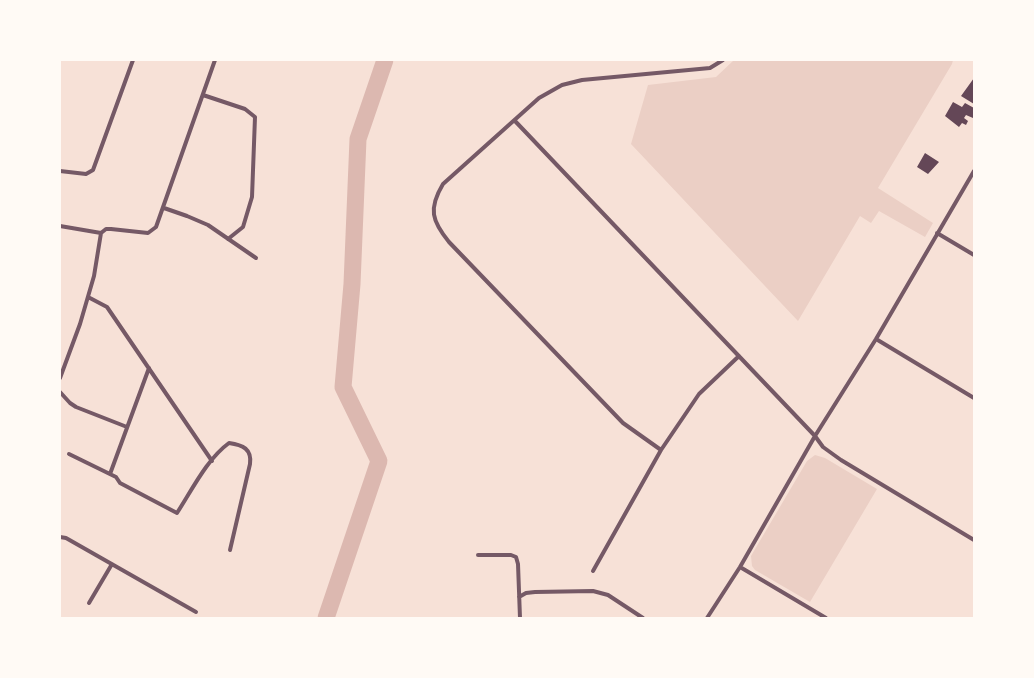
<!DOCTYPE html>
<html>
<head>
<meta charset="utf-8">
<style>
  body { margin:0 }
  #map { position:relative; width:1034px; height:678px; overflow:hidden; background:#f7e1d7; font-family:"Nunito Sans",sans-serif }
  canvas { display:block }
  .frame { position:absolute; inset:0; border:61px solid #fffaf5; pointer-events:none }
</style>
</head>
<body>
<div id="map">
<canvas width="1034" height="678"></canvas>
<div class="frame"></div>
</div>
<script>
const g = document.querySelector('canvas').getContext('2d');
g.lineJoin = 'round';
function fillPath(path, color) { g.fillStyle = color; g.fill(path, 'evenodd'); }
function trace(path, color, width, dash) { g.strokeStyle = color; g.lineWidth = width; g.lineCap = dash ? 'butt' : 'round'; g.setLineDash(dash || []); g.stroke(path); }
fillPath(new Path2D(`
  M734 60H953L952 64 878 188 933 223 925 237 879 211 871 223 860 216 798 321 631 144 648 85 716 77Z
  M815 455 825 458 877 489 810 602 755 570 752 566 751 556 807 461Z`), '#ebcfc5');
trace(new Path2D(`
  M326 618 379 461 343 387 352 284 358 139 385 60`), '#dcb8b0', 17);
fillPath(new Path2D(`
  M974 78V104L961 96Z
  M953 102 962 107 965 103 974 108 973 118 966 115 964 118 968 121 966 125 962 123 959 127 945 116Z
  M925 153 939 162 928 174 917 167Z`), '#644757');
trace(new Path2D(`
  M203 95 245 109 255 117 252 197 243 227 228 239
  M515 121 815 436 823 447 841 460 974 540
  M60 171 86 174 93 170 133 60
  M164 208 187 216 208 225 256 258
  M60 226 101 233
  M101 233 106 229H111L148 233 156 227 215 60
  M937 233 974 255
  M88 297 107 307 212 461
  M876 339 974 398
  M60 378 80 324 94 276 101 233
  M60 392 70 403 76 407 127 427
  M661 450 623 423 449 242C432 221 428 209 443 184L539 98 562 85 582 80 710 68 723 60
  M69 454 116 477 120 483 177 513C192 490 207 459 229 443 243 445 252 449 250 464L230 550
  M110 474 149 368
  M60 537 66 538 196 612
  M478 555H511L516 557 518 564 520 618
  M740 567 826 618
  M593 571 661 450 699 394 739 356
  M519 597 526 593 535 592 593 591 608 595 643 618
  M89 603 112 564
  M707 618 740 567 815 436 876 339 974 171`), '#755966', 4);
</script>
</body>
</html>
